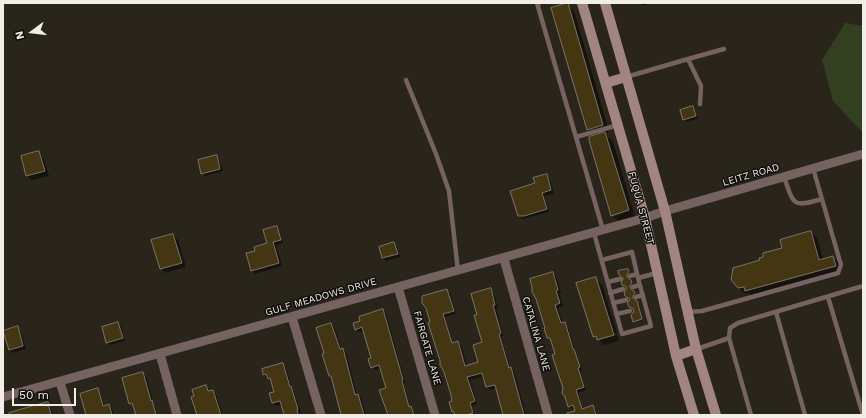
<!DOCTYPE html>
<html>
<head>
<meta charset="utf-8">
<style>
  body { margin:0 }
  #map { position:relative; width:866px; height:418px; overflow:hidden; background:#29251b; font-family:"Work Sans",sans-serif }
  canvas { display:block }
  .frame { position:absolute; inset:0; border:4px solid #f1eee7; pointer-events:none }
  .north { position:absolute; left:12px; top:12px; width:40px; height:40px; -webkit-text-stroke:3px #100e0a; paint-order:stroke; rotate:255deg; font-size:11px; font-weight:700; line-height:16px; text-align:center; color:#f1eee7 }
  .north::after { content:''; display:block; margin:auto; width:14px; height:18px; background:#f1eee7; clip-path:polygon(50% 0,100% 100%,50% 72%,0 100%) }
  .scale { position:absolute; left:12px; top:388px; width:64px; height:18px; box-sizing:border-box; border:2px solid #f1eee7; border-top:0; padding-left:5px; font-size:12px; line-height:14px; white-space:nowrap; color:#f1eee7; -webkit-text-stroke:3px #100e0a; paint-order:stroke }
</style>
</head>
<body>
<div id="map">
<canvas width="866" height="418"></canvas>
<div class="frame"></div>
<div class="north">N</div>
<div class="scale">50 m</div>
</div>
<script>
const g = document.querySelector('canvas').getContext('2d');
g.lineJoin = 'round';
function fillPath(path, color) { g.fillStyle = color; g.fill(path, 'evenodd'); }
function trace(path, color, width, dash) { g.strokeStyle = color; g.lineWidth = width; g.lineCap = dash ? 'butt' : 'round'; g.setLineDash(dash || []); g.stroke(path); }
function label(font, color, halo, rows, align = 'center') {
  g.font = font + ' "Work Sans",sans-serif'; g.lineWidth = 3; g.setLineDash([]); g.textBaseline = 'middle'; g.strokeStyle = halo; g.fillStyle = color; for (const [text, x, y, turn = 0] of rows) {
    g.save(); g.translate(x, y); g.rotate((+turn || 0) * Math.PI / 180); g.textAlign = isNaN(turn) ? turn : align; if (halo) g.strokeText(text, 0, 0); g.fillText(text, 0, 0); g.restore();
  }
}
fillPath(new Path2D(`
  M845 23 863 26V133L833 101 822 60Z`), '#324021');
fillPath(new Path2D(`
  M640 3H653L642 6Z
  M568 4 574 11 609 131 604 133 613 142 635 217 618 221 612 215 595 137 588 130Z
  M692 107 695 110 698 119 687 122 684 120Z
  M39 152 43 157 49 176 32 180 27 176Z
  M217 156 219 159 223 171 205 176 202 173Z
  M546 175 549 178 554 193 544 196 549 212 527 218 522 219 519 216 536 184Z
  M276 227 279 230 283 243 276 245 282 266 255 274 252 271 247 254 256 251 268 244Z
  M811 232 817 238 823 260 833 257 839 263 841 272 752 297 749 293 745 294 739 288 761 261Z
  M173 235 178 240 186 267 165 273 161 268Z
  M394 244 397 246 400 257 386 261 383 258 380 247Z
  M628 270 630 274 627 276V279L632 282 633 285 630 287V291L635 293 636 295 633 297V300L638 303 643 320 635 322 634 321 635 309 629 307 631 299 628 288 623 285Z
  M553 273 556 276 561 293H559L563 306 558 308 563 324 564 323 567 326 582 370 580 371 586 390 578 393 583 409 593 407 596 409 597 415H577L575 408 572 409 569 406 552 340 548 337Z
  M596 279 602 285 617 333 598 339 599 340 617 335 619 341 604 345 594 336Z
  M491 289 493 292 498 307 496 308 503 336 501 337 510 367 514 371 526 415H504L497 388 490 390 487 387 484 376 470 380 477 404 472 406 475 415H454L451 403 453 402 431 323 447 290 450 293 456 314 445 317 453 344 458 342 461 345 467 366 479 363 483 343 478 315Z
  M383 311 386 313 405 383 404 384 410 407 413 410 415 415H389L387 389 381 368 374 370 371 367 372 359 364 330 359 332 356 329 361 321Z
  M118 323 121 326 125 341 110 345 107 342Z
  M331 324 334 327 342 350 346 352 357 396 361 398 366 415H342L332 378 330 376 325 354Z
  M17 328 20 330 26 349 12 353 10 350Z
  M283 364 286 368 292 388 294 391 301 412 299 413 300 415H285L282 405 276 406 273 403 270 394 275 392 272 382 264 375 263 370Z
  M143 374 146 376 157 415H137L134 406H133L130 403Z
  M206 386 210 392 213 391 216 394 223 415H198Z
  M97 389 100 392 105 407 109 406 112 408 114 415H87Z
  M47 403 50 406 53 415H5Z`), '#0007');
const building = new Path2D(`
  M568 3 603 125 587 130 551 8Z
  M693 106 696 116 683 120 680 110Z
  M605 132 629 210 611 216 589 140V137Z
  M39 151 45 171 26 176 21 156Z
  M217 155 220 169 201 174 198 160Z
  M547 174 551 190 542 193 547 209 524 216H518L510 191 535 183 533 178Z
  M277 226 281 240 273 242 279 263 251 271 246 253 255 251 254 247 267 243 263 230Z
  M811 231 819 260 833 256 836 266 745 291 744 287 738 288 731 280 733 268 760 260 759 258 763 257V253L782 248 780 240Z
  M173 234 182 263 160 269 151 240Z
  M394 242 398 254 382 258 379 247Z
  M628 269 629 272 627 275V277L631 280 632 283 630 286V288L632 290 634 291 635 293 633 296V298L637 301 642 319 633 322 631 315 633 313 634 310 632 308 629 307 627 303 629 301 630 299 625 296 624 292 627 288 625 286 622 285 621 282 623 280V278L619 275 618 271Z
  M553 272 558 290 556 291 560 303 555 305 561 323 565 322 573 349H574L580 367 578 368 584 387 576 390 582 409 593 405 596 415H567V413L575 411 573 405 568 407 565 397 562 393 563 388 552 355 555 354 550 338H547L544 328H545L536 299 532 292V287L530 279Z
  M596 277 614 335 597 340 596 336 593 337 576 283Z
  M491 288 495 305H493L501 333 499 334 509 368 511 367 524 415H503L495 385 486 387 482 373 467 377 475 401 470 403 473 413 466 415H455L454 412H452L449 402 452 401 451 395 444 372 440 365V360L428 323 430 322 426 308 422 303V296L447 289 454 311 443 314 452 343 458 341 465 366 478 362 473 345 482 342 474 315H477L471 294Z
  M383 309 403 380 402 381 409 407 411 406 414 415H388L379 390 386 388 379 365 371 368 368 359 371 358 362 327 355 330 353 323 360 321 359 317Z
  M118 322 123 338 106 343 102 327Z
  M331 323 340 349 343 348 355 395 358 394 364 415H341L331 376H329L322 354 324 353 316 328Z
  M18 326 23 346 9 350 3 331Z
  M283 363 290 387 291 386 298 409H297L298 415H284L280 401 272 403 269 393 274 392 270 378 268 379 266 374 263 375 262 369Z
  M143 372 151 401 152 400 156 415H136L132 403 129 404 122 378Z
  M206 385 208 391 213 390 221 415H197L191 397 194 396 192 390Z
  M98 388 103 406 109 404 112 415H86L80 394Z
  M48 402 51 415H10L9 413Z`);
fillPath(building, '#453613');
trace(building, '#797469', 1);
trace(new Path2D(`
  M539 3H537L603 230
  M688 59 724 49
  M626 77 688 59 701 86 700 104
  M406 80 436 154 449 191 458 271
  M576 137 618 125
  M784 177C794 205 792 208 822 199
  M594 233 622 334 651 326 638 278 657 273
  M602 260 632 252 638 278
  M630 276 637 274
  M608 282 620 279
  M633 287 640 285
  M610 293 623 289
  M636 297 643 295
  M828 297 863 415
  M613 303 626 300
  M688 312 702 311 838 273 841 265 813 168
  M776 312 805 415
  M616 314 630 311
  M697 349 729 338
  M751 415 729 338 730 328 738 323 863 286`), '#756261', 4.5);
trace(new Path2D(`
  M504 259 548 415
  M398 287 435 415
  M292 317 321 415
  M160 354 177 415
  M60 382 70 415
  M3 397 645 218 665 211 863 154`), '#756261', 9);
trace(new Path2D(`
  M582 3 645 218 668 320 676 356 694 415
  M605 3 665 211 696 349 716 415
  M606 83 626 77
  M676 356 696 349`), '#a28483', 10);
label('10px', '#f1eee7', '#100e0a', [
  ["LEITZ ROAD",751,175,-16],
  ["FUQUA STREET",641,208,75],
  ["GULF MEADOWS DRIVE",321,297,-16],
  ["CATALINA LANE",536,334,74],
  ["FAIRGATE LANE",427,348,74]
]);
</script>
</body>
</html>
